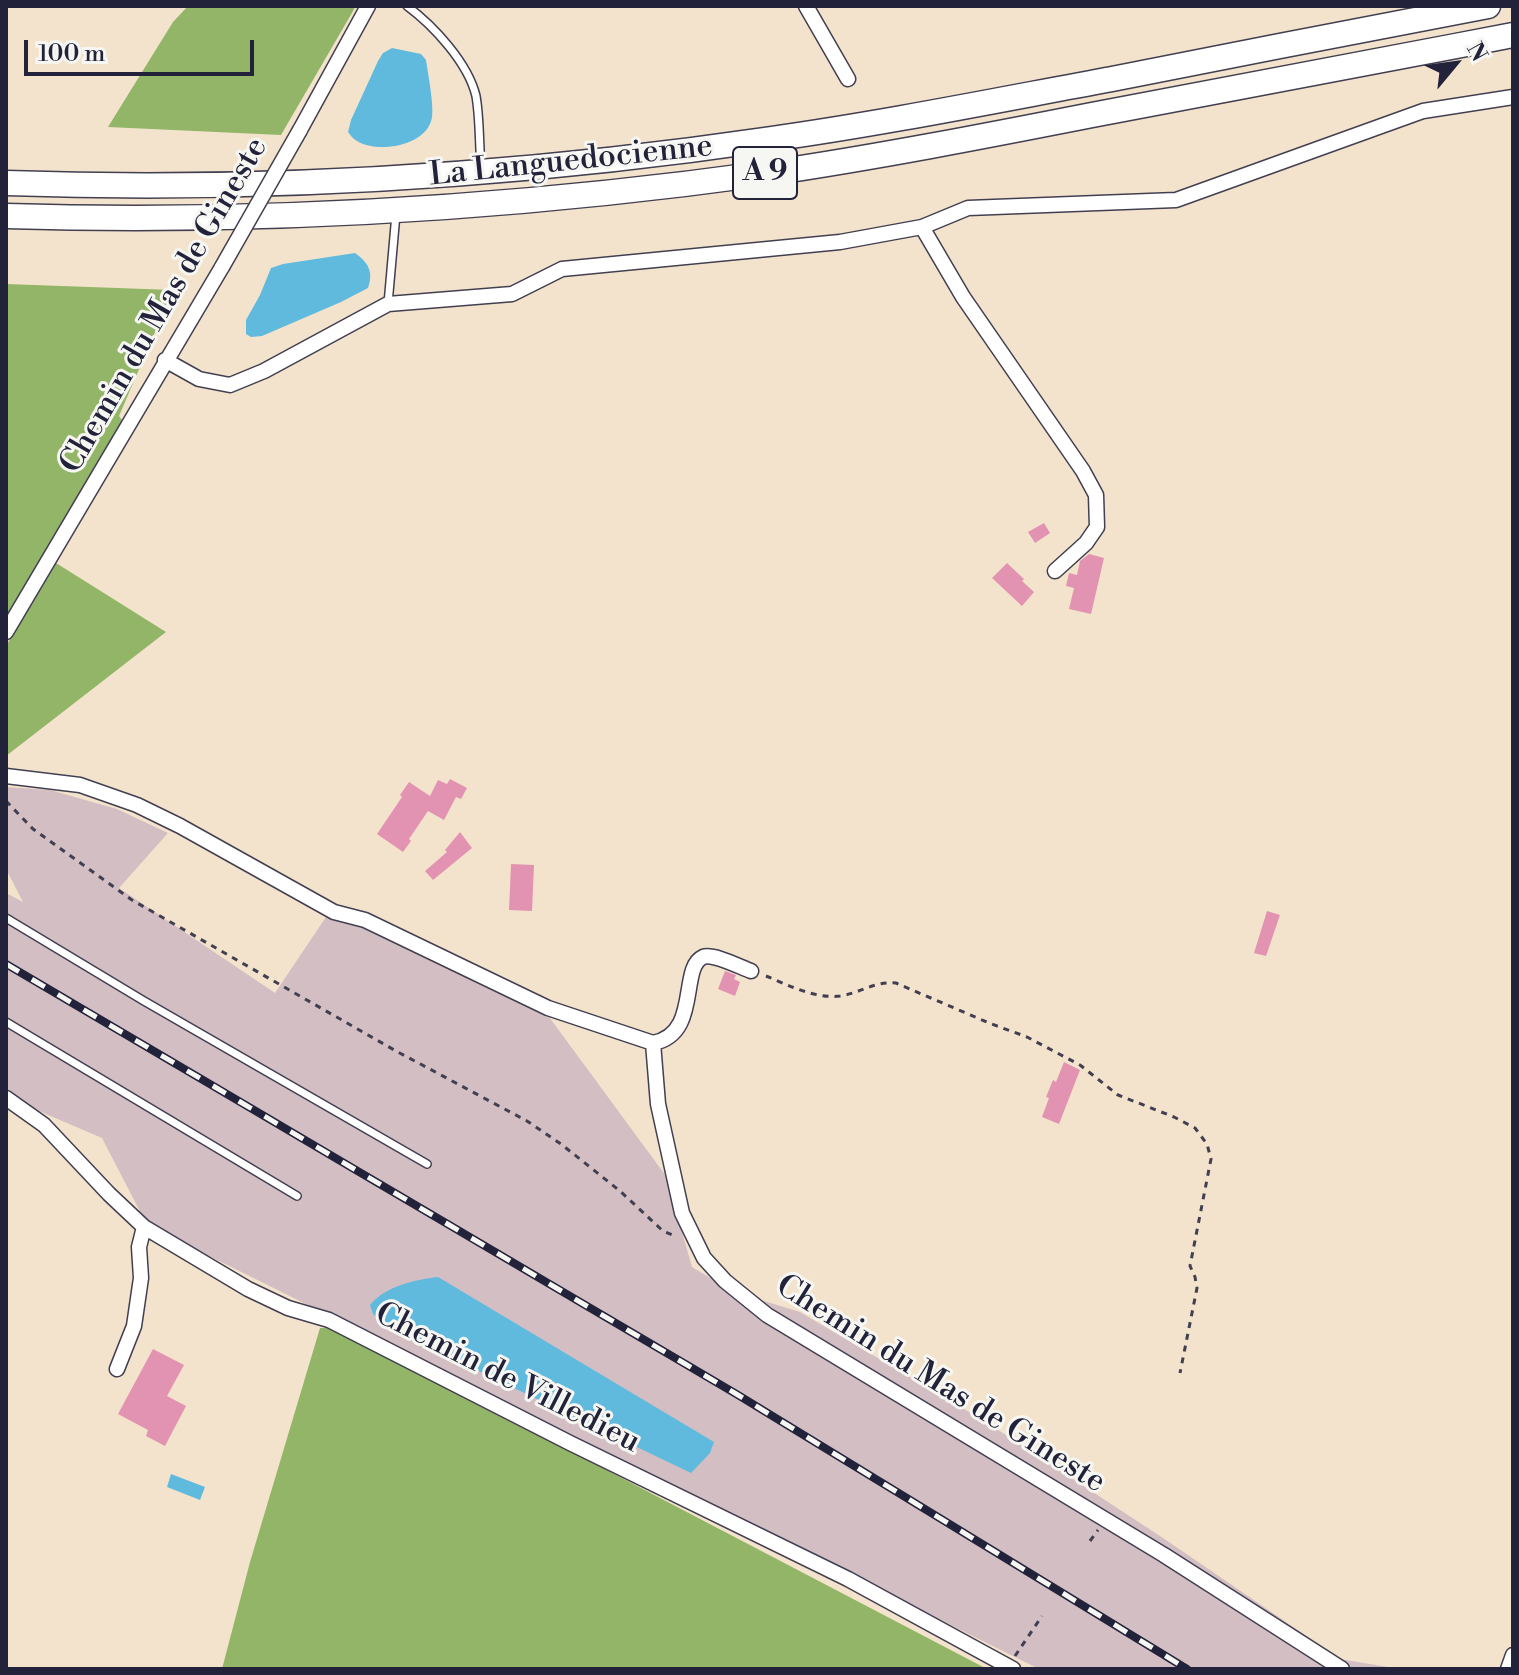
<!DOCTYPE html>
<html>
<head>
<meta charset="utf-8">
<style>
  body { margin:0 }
  #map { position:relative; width:1519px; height:1675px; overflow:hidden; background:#f4e3cc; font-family:"Libre Bodoni",serif }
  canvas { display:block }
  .frame { position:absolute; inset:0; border:8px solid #22223b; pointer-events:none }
  .north { position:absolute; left:1415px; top:24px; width:80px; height:80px; -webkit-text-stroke:6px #f6f6f2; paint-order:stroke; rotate:61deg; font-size:22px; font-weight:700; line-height:32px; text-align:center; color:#22223b }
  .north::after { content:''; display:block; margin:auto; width:28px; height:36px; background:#22223b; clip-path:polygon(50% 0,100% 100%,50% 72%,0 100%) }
  .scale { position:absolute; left:24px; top:40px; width:230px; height:36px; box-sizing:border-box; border:4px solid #22223b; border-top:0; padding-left:10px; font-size:24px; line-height:28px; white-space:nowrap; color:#22223b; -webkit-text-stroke:6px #f6f6f2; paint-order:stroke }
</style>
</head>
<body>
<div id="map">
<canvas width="1519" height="1675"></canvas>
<div class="frame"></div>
<div class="north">N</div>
<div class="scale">100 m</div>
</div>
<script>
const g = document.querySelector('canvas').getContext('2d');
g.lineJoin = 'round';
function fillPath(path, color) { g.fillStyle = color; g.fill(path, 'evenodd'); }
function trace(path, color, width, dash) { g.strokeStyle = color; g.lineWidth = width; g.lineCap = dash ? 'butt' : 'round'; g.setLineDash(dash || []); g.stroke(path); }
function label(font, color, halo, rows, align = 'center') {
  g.font = font + ' "Libre Bodoni",serif'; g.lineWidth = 6; g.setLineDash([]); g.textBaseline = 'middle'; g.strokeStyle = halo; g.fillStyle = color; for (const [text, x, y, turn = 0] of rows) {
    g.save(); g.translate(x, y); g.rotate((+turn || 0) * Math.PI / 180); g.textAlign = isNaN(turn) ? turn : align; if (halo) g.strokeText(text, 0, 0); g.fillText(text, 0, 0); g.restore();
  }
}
fillPath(new Path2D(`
  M6 787 50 790 117 809 168 833 119 888 275 993 330 911 541 1006 666 1176 692 1267 732 1291 800 1312 986 1422 1166 1540 1340 1659 1400 1669H1039L147 1225 102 1138 6 1097V893L23 902 6 869Z`), '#d2bec3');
fillPath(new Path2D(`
  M188 6H356L281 135 108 127 173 22Z
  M6 284 173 290 119 416 125 424 6 629Z
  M56 563 166 632 6 756V646Z
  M320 1328H335L987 1669H222L250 1562Z`), '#93b568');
fillPath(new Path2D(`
  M392 48 421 54 426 60C428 73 434 105 432 117 428 146 378 154 357 141 353 139 351 136 348 132L351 120 378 61 383 53Z
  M355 253C368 262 374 272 368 288L341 302 262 336 251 337 246 334V320L260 295 271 268 283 264Z
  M438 1277 714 1442 710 1453 691 1473 389 1328 373 1314 370 1305C386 1286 414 1280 438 1277Z
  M171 1474 205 1487 200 1500 167 1487Z`), '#60bade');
fillPath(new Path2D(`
  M1044 523 1050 533 1035 543 1028 532Z
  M1089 554 1104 558 1091 614 1069 609 1074 588 1066 586 1069 573 1077 575 1080 561Z
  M1007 563 1024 579 1022 581 1034 592 1022 606 992 578Z
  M450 779 467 788 461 799 456 797 444 820 428 811 409 839 411 841 403 852 377 834 402 797 400 795 409 782 430 796 438 780 447 784Z
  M460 832 472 848 433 880 425 871 447 852 445 850Z
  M511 864 534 865 532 911 509 910Z
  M1267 911 1280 915 1266 956 1254 953Z
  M725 971 736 975 734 979 740 982 735 996 718 989Z
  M1064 1062 1080 1070 1059 1124 1042 1117 1049 1098 1046 1097 1053 1080 1056 1082Z
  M153 1349 184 1365 167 1396 186 1406 165 1446 146 1436 148 1430 118 1414Z`), '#e293b2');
const service = new Path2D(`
  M407 6C434 26 468 63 476 96 480 119 479 143 481 166
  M388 304 396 214
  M6 918 144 1001 427 1164
  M6 1022 297 1196`);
const minor = new Path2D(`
  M806 6 848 79
  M300 130 368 6
  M922 227 963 297 1083 471 1096 495 1097 527 1086 543 1055 571
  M165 360 199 379 230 385 264 371 388 304 512 294 562 269 840 242 922 227 968 208 1176 200 1423 111 1513 97
  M6 632 222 267
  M6 776 80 785 137 805 180 826 334 912 365 920 548 1008 653 1043C701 1034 679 968 703 957 713 953 740 967 751 971
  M653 1043 658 1104 682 1213 704 1258 725 1281 767 1315 1164 1555 1342 1669
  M6 1098 44 1125 109 1194 144 1227 248 1289 288 1308 329 1320 570 1443 848 1579 1013 1669
  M117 1369 134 1326 141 1278 139 1247 144 1227
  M1508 1669 1513 1655`);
const motorway = new Path2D(`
  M6 183C261 192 518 176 771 139 885 123 998 100 1112 79 1237 54 1363 30 1488 6
  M6 216C261 224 516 208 769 173 877 157 985 136 1092 115 1233 88 1373 62 1513 35`);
trace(service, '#423f51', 10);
trace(minor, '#423f51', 17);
trace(motorway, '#423f51', 27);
trace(new Path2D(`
  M6 801 33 829 132 900 396 1051 527 1121 561 1144 620 1191 663 1231 677 1237
  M766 976C788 985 815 999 840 996 861 993 874 981 896 983L989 1023 1027 1037 1080 1065 1118 1095 1174 1117 1195 1128 1207 1144 1211 1159 1190 1266 1195 1277 1197 1288 1180 1373
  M1090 1541 1098 1530
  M1015 1656 1042 1616`), '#423f51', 3, [6, 6]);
trace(service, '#fff', 7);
trace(minor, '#fff', 14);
trace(motorway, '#fff', 24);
const rail = new Path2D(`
  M6 964 738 1395 1187 1669`);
trace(rail, '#22223b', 8);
trace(rail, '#f6f6f2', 5, [15]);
const minorBridge = new Path2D(`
  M222 267 300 130`);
trace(minorBridge, '#423f51', 17, []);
trace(minorBridge, '#fff', 14);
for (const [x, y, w] of [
  [765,173,64]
]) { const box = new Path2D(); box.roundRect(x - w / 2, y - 26, w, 52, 6); g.fillStyle = '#f6f6f2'; g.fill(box); trace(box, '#22223b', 2); }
label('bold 30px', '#22223b', null, [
  ["A 9",765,173]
]);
label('32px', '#22223b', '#f6f6f2', [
  ["La Languedocienne",571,162,-6],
  ["Chemin du Mas de Gineste",165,306,-60],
  ["Chemin de Villedieu",507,1379,27],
  ["Chemin du Mas de Gineste",940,1385,32]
]);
</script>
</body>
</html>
